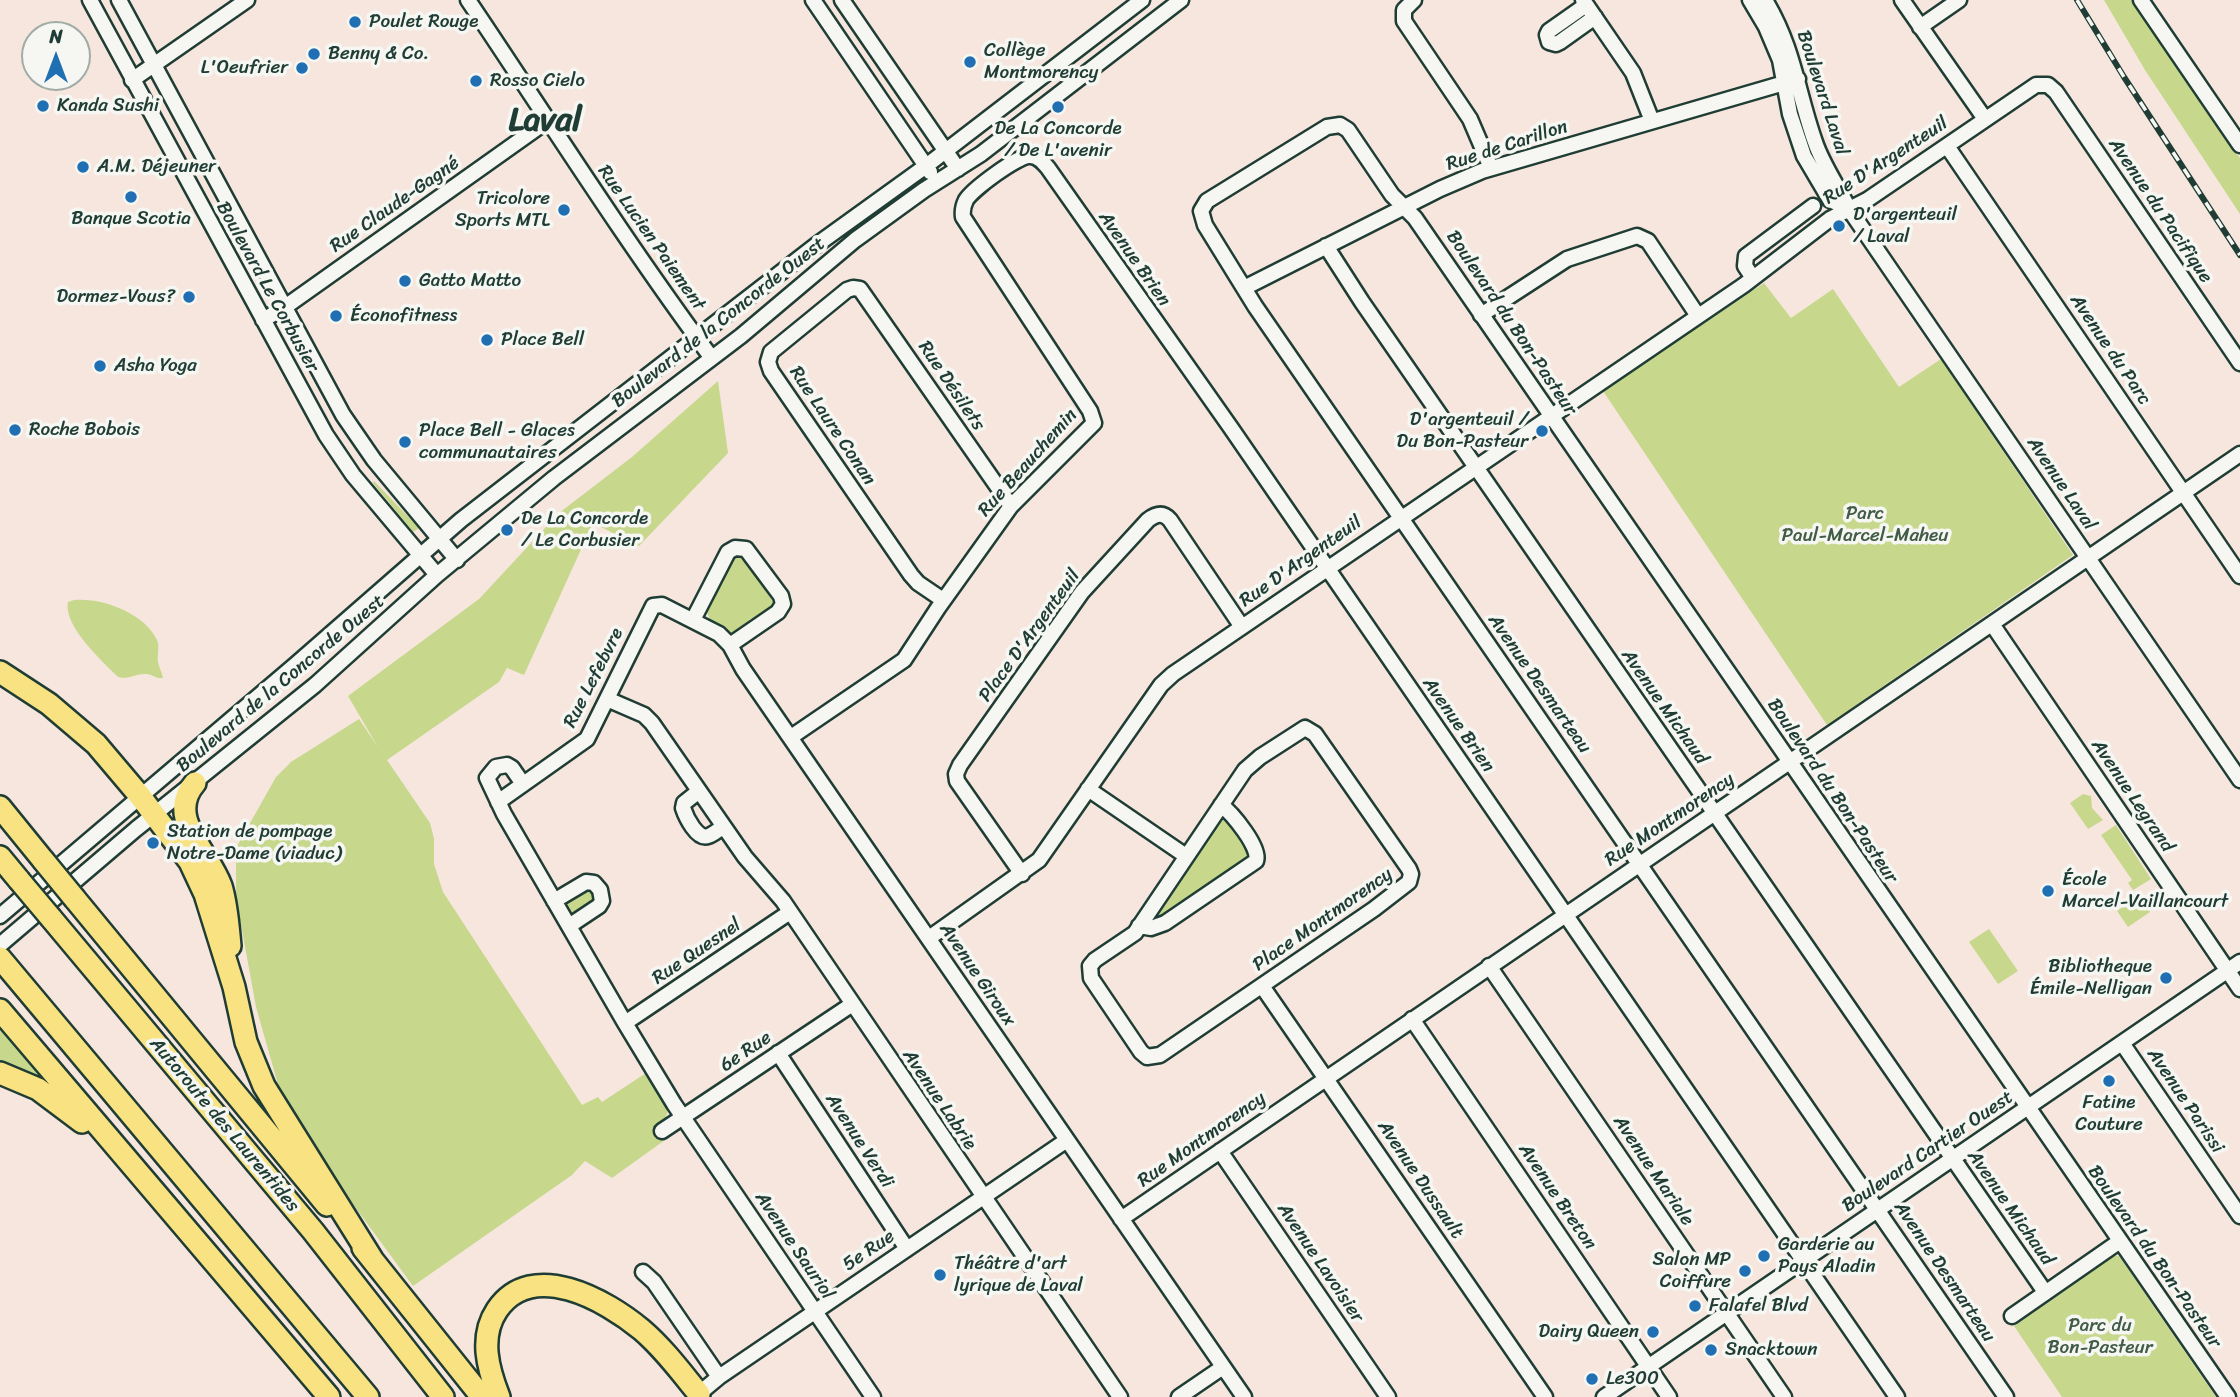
<!DOCTYPE html>
<html>
<head>
<meta charset="utf-8">
<style>
  body { margin:0 }
  #map { position:relative; width:2240px; height:1397px; overflow:hidden; background:#f6e6dd; font-family:Sriracha,sans-serif }
  canvas { display:block }
  .north { position:absolute; left:21px; top:21px; width:70px; height:70px; box-sizing:border-box; background:#f6f6f2; border:2px solid #a0aca6; border-radius:50%; rotate:0deg; font-size:19px; font-weight:700; line-height:28px; text-align:center; color:#1f3d34 }
  .north::after { content:''; display:block; margin:auto; width:24px; height:32px; background:#1f6fb2; clip-path:polygon(50% 0,100% 100%,50% 72%,0 100%) }
</style>
</head>
<body>
<div id="map">
<canvas width="2240" height="1397"></canvas>
<div class="north">N</div>
</div>
<script>
const g = document.querySelector('canvas').getContext('2d');
g.lineJoin = 'round';
function fillPath(path, color) { g.fillStyle = color; g.fill(path, 'evenodd'); }
function trace(path, color, width, dash) { g.strokeStyle = color; g.lineWidth = width; g.lineCap = dash ? 'butt' : 'round'; g.setLineDash(dash || []); g.stroke(path); }
function label(font, color, halo, rows, align = 'center') {
  g.font = font + ' Sriracha,sans-serif'; g.lineWidth = 7; g.setLineDash([]); g.textBaseline = 'middle'; g.strokeStyle = halo; g.fillStyle = color; for (const [text, x, y, turn = 0] of rows) {
    g.save(); g.translate(x, y); g.rotate((+turn || 0) * Math.PI / 180); g.textAlign = isNaN(turn) ? turn : align; if (halo) g.strokeText(text, 0, 0); g.fillText(text, 0, 0); g.restore();
  }
}
fillPath(new Path2D(`
  M2104 0H2132L2240 158V214L2145 70Z
  M1764 283 1791 318 1833 289 1899 387 1941 359 2073 555 1827 725 1603 391Z
  M718 381 728 453 639 546 593 523 524 675 507 668 499 682 387 760 430 823 434 839V864L443 892 582 1105 598 1097 602 1102 646 1073 669 1108 665 1119 656 1125 665 1140 612 1178 585 1161 572 1175 413 1286 336 1181 279 1088 256 1007 236 897V848L276 777 291 762 359 719 378 747 348 696 479 599 559 513 632 457Z
  M374 481 419 528 413 532 373 483Z
  M737 557 746 559 774 604 771 609 754 621 752 618 749 620 751 623 731 633 710 621 707 612 731 561Z
  M74 600C101 597 145 613 157 640 160 647 157 654 158 662 159 668 162 672 163 678 156 679 154 675 147 674 136 673 128 680 118 677 102 661 63 626 68 602Z
  M2083 794 2091 796 2092 808 2103 820 2088 829 2070 803Z
  M1222 818H1228L1252 852V857L1164 919H1158L1156 913Z
  M2116 825 2151 879 2133 890 2128 883 2132 880 2101 835Z
  M586 889 590 890 594 900 584 908 581 906 582 909 575 914 570 913 566 907 567 902Z
  M2139 896 2150 912 2128 927 2117 911Z
  M1989 929 2018 971 1998 984 1969 942Z
  M0 1027 56 1088 0 1068Z
  M2114 1256H2119L2216 1397H2062L2014 1326Z`), '#c7d88d');
const minor = new Path2D(`
  M90 0 326 435 353 475 437 575
  M119 0 343 415 374 460 457 560
  M468 0C548 119 625 241 711 357
  M813 0 930 172
  M842 0 958 169
  M1414 0 1404 10V21L1470 119 1491 168
  M1583 0 1633 73 1652 121
  M1750 0 1766 27 1780 60 1790 114 1804 156 1830 200 1849 209
  M1765 0C1794 48 1797 91 1815 142 1823 166 1838 186 1849 209L2240 780
  M1902 0 1985 119
  M2141 0 2240 145
  M1586 5 1549 31 1547 35 1549 42 1556 44 1560 42 1595 17
  M1920 27 1959 0
  M132 80 247 0
  M1947 146 2240 576
  M1326 246 1362 302 2045 1292
  M1753 278 1745 266 1746 256 1813 206
  M1244 288 1440 189 1482 171 1798 79
  M1481 315 1567 259 1637 236 1648 241 1698 316
  M263 320 285 307 547 121
  M943 600 918 583 911 575 771 371 768 362 771 352 847 290 853 288 860 289 1011 506
  M693 620 728 552 735 548 746 549 781 596 783 604 778 612 730 645
  M1992 624 2240 989
  M607 699 644 715 652 723 745 857 783 901 1120 1397
  M1305 728 1315 734 1409 869 1411 874 1409 882 1374 909 1160 1055 1147 1057 1141 1052 1091 978 1090 966 1095 960 1135 933 1245 770 1260 757Z
  M791 737 904 660 938 608 1011 506 1094 423 1090 411 963 217C962 210 963 206 966 200 972 190 1018 155 1030 156 1038 156 1043 162 1048 168L1231 428 1897 1397
  M523 784 512 768 507 765 496 767 487 778 504 814 625 1023 674 1104 873 1397
  M1088 789 1186 856
  M699 791 684 803 683 808C686 817 697 840 708 836 713 835 719 829 723 827
  M498 802 587 739 653 606 662 605 719 634 730 645 743 669 1244 1397
  M1022 874 957 781 956 774 960 765 1082 592 1148 520C1156 514 1163 512 1170 520L1242 627
  M554 901 586 882 594 883 600 890 602 901 599 906 569 926
  M0 916 295 665 461 520 815 246 926 166 1142 0
  M1139 926 1151 928 1165 923 1256 861C1261 848 1232 813 1221 805
  M929 938 1039 860 1161 685 1173 674 1744 285 1830 219 1867 200 2036 85H2048L2056 92 2240 363
  M0 945 136 829 315 685 437 575 554 478 741 336 855 240 924 190 981 154 1181 0
  M1489 966 1784 1397
  M1262 986 1545 1397
  M1412 1019 1669 1397
  M625 1023 790 912
  M2122 1043 2240 1216
  M778 1053 907 1249
  M662 1131 851 1005
  M1220 1151 1388 1397
  M1121 1219 2240 454
  M643 1272 654 1282 719 1377
  M2012 1316 2120 1241
  M695 1397 719 1377 1067 1140
  M1179 1397 1223 1367
  M1604 1397 2240 962
  M2006 1397 1255 306 1205 225 1201 211 1207 201 1327 127 1340 125 1348 130 1392 195 1415 218 2228 1397`);
const highway = new Path2D(`
  M0 672 49 704 96 744 140 796 190 862 205 894 234 987 246 1042 264 1086 372 1259
  M195 783C165 817 209 852 221 886 227 906 228 926 230 946
  M0 807 43 860
  M0 857 19 880
  M75 899 327 1205
  M51 918 313 1231 443 1397
  M0 958 368 1397
  M0 1010 329 1397
  M0 1073 38 1089 82 1122
  M363 1248 482 1397
  M499 1397C488 1369 479 1337 497 1310 532 1258 606 1300 642 1330 664 1349 681 1372 699 1394`);
trace(minor, '#1f3d34', 19);
trace(highway, '#1f3d34', 26);
trace(minor, '#f6f6f2', 14);
trace(highway, '#f8e281', 21);
const rail = new Path2D(`
  M2077 0 2124 77 2240 255`);
trace(rail, '#1f3d34', 6);
trace(rail, '#f6f6f2', 3.5, [10]);
const highwayBridge = new Path2D(`
  M43 860 75 899
  M19 880 51 918`);
trace(highwayBridge, '#1f3d34', 26, []);
trace(highwayBridge, '#f8e281', 21);
for (const [x, y, r, color] of [
  [355,22,7,"#1f6fb2"],
  [314,54,7,"#1f6fb2"],
  [970,62,7,"#1f6fb2"],
  [302,68,7,"#1f6fb2"],
  [476,81,7,"#1f6fb2"],
  [43,106,7,"#1f6fb2"],
  [1058,107,7,"#1f6fb2"],
  [83,167,7,"#1f6fb2"],
  [131,197,7,"#1f6fb2"],
  [564,210,7,"#1f6fb2"],
  [1839,226,7,"#1f6fb2"],
  [405,281,7,"#1f6fb2"],
  [189,297,7,"#1f6fb2"],
  [336,316,7,"#1f6fb2"],
  [487,340,7,"#1f6fb2"],
  [100,366,7,"#1f6fb2"],
  [15,430,7,"#1f6fb2"],
  [1542,431,7,"#1f6fb2"],
  [405,442,7,"#1f6fb2"],
  [507,530,7,"#1f6fb2"],
  [153,843,7,"#1f6fb2"],
  [2048,891,7,"#1f6fb2"],
  [2166,978,7,"#1f6fb2"],
  [2109,1081,7,"#1f6fb2"],
  [1764,1256,7,"#1f6fb2"],
  [1745,1271,7,"#1f6fb2"],
  [940,1275,7,"#1f6fb2"],
  [1695,1306,7,"#1f6fb2"],
  [1653,1332,7,"#1f6fb2"],
  [1711,1350,7,"#1f6fb2"],
  [1592,1379,7,"#1f6fb2"]
]) { const dot = new Path2D(); dot.arc(x, y, r, 0, 2 * Math.PI); g.fillStyle = color; g.fill(dot); trace(dot, '#f6f6f2', 2.5); }
label('19px', '#1f3d34', '#f6f6f2', [
  ["Poulet Rouge",369,22],
  ["Collège",984,51],
  ["Montmorency",984,73],
  ["Benny & Co.",328,54],
  ["L'Oeufrier",288,68,"right"],
  ["Rosso Cielo",490,81],
  ["Kanda Sushi",57,106],
  ["De La Concorde",1058,129,"center"],
  ["/ De L'avenir",1058,151,"center"],
  ["A.M. Déjeuner",97,167],
  ["Tricolore",550,199,"right"],
  ["Sports MTL",550,221,"right"],
  ["D'argenteuil",1853,215],
  ["/ Laval",1853,237],
  ["Banque Scotia",131,219,"center"],
  ["Gatto Matto",419,281],
  ["Dormez-Vous?",175,297,"right"],
  ["Éconofitness",350,316],
  ["Place Bell",501,340],
  ["Asha Yoga",114,366],
  ["D'argenteuil /",1528,420,"right"],
  ["Du Bon-Pasteur",1528,442,"right"],
  ["Roche Bobois",29,430],
  ["Place Bell - Glaces",419,431],
  ["communautaires",419,453],
  ["De La Concorde",521,519],
  ["/ Le Corbusier",521,541],
  ["Station de pompage",167,832],
  ["Notre-Dame (viaduc)",167,854],
  ["École",2062,880],
  ["Marcel-Vaillancourt",2062,902],
  ["Bibliotheque",2152,967,"right"],
  ["Émile-Nelligan",2152,989,"right"],
  ["Fatine",2109,1103,"center"],
  ["Couture",2109,1125,"center"],
  ["Garderie au",1778,1245],
  ["Pays Aladin",1778,1267],
  ["Salon MP",1731,1260,"right"],
  ["Coiffure",1731,1282,"right"],
  ["Théâtre d'art",954,1264],
  ["lyrique de Laval",954,1286],
  ["Falafel Blvd",1709,1306],
  ["Dairy Queen",1639,1332,"right"],
  ["Snacktown",1725,1350],
  ["Le300",1606,1379]
], 'left');
label('19px', '#1f3d34', '#f6f6f2', [
  ["Boulevard Laval",1822,93,72],
  ["Rue de Carillon",1507,146,-18],
  ["Rue D'Argenteuil",1886,161,-33],
  ["Rue Claude-Gagné",395,205,-35],
  ["Avenue du Pacifique",2160,211,56],
  ["Rue Lucien Paiement",651,238,55],
  ["Avenue Brien",1134,259,55],
  ["Boulevard Le Corbusier",267,287,61],
  ["Boulevard de la Concorde Ouest",719,323,-38],
  ["Boulevard du Bon-Pasteur",1511,323,56],
  ["Avenue du Parc",2110,350,56],
  ["Rue Désilets",951,386,56],
  ["Rue Laure Conan",832,426,56],
  ["Rue Beauchemin",1028,463,-48],
  ["Avenue Laval",2061,484,56],
  ["Rue D'Argenteuil",1301,562,-35],
  ["Place D'Argenteuil",1030,636,-54],
  ["Rue Lefebvre",594,678,-63],
  ["Boulevard de la Concorde Ouest",281,684,-40],
  ["Avenue Desmarteau",1539,684,55],
  ["Avenue Michaud",1664,707,55],
  ["Avenue Brien",1458,725,55],
  ["Boulevard du Bon-Pasteur",1832,791,56],
  ["Avenue Legrand",2132,796,56],
  ["Rue Montmorency",1670,820,-34],
  ["Place Montmorency",1323,920,-35],
  ["Rue Quesnel",697,952,-34],
  ["Avenue Giroux",977,975,56],
  ["6e Rue",746,1052,-34],
  ["Avenue Labrie",939,1100,56],
  ["Avenue Parissi",2185,1101,56],
  ["Autoroute des Laurentides",224,1125,50],
  ["Rue Montmorency",1202,1140,-35],
  ["Avenue Verdi",859,1141,57],
  ["Boulevard Cartier Ouest",1928,1152,-34],
  ["Avenue Mariale",1653,1171,56],
  ["Avenue Dussault",1420,1180,56],
  ["Avenue Breton",1557,1197,56],
  ["Avenue Michaud",2010,1208,55],
  ["Avenue Sauriol",794,1246,56],
  ["5e Rue",869,1251,-34],
  ["Boulevard du Bon-Pasteur",2154,1257,55],
  ["Avenue Lavoisier",1320,1263,56],
  ["Avenue Desmarteau",1944,1272,56]
]);
label('19px', '#415c46', '#f6f6f2', [
  ["Parc",1865,514],
  ["Paul-Marcel-Maheu",1865,536],
  ["Parc du",2100,1326],
  ["Bon-Pasteur",2100,1348]
]);
label('bold 33px', '#1f3d34', '#f6f6f2', [
  ["Laval",545,122]
]);
</script>
</body>
</html>
